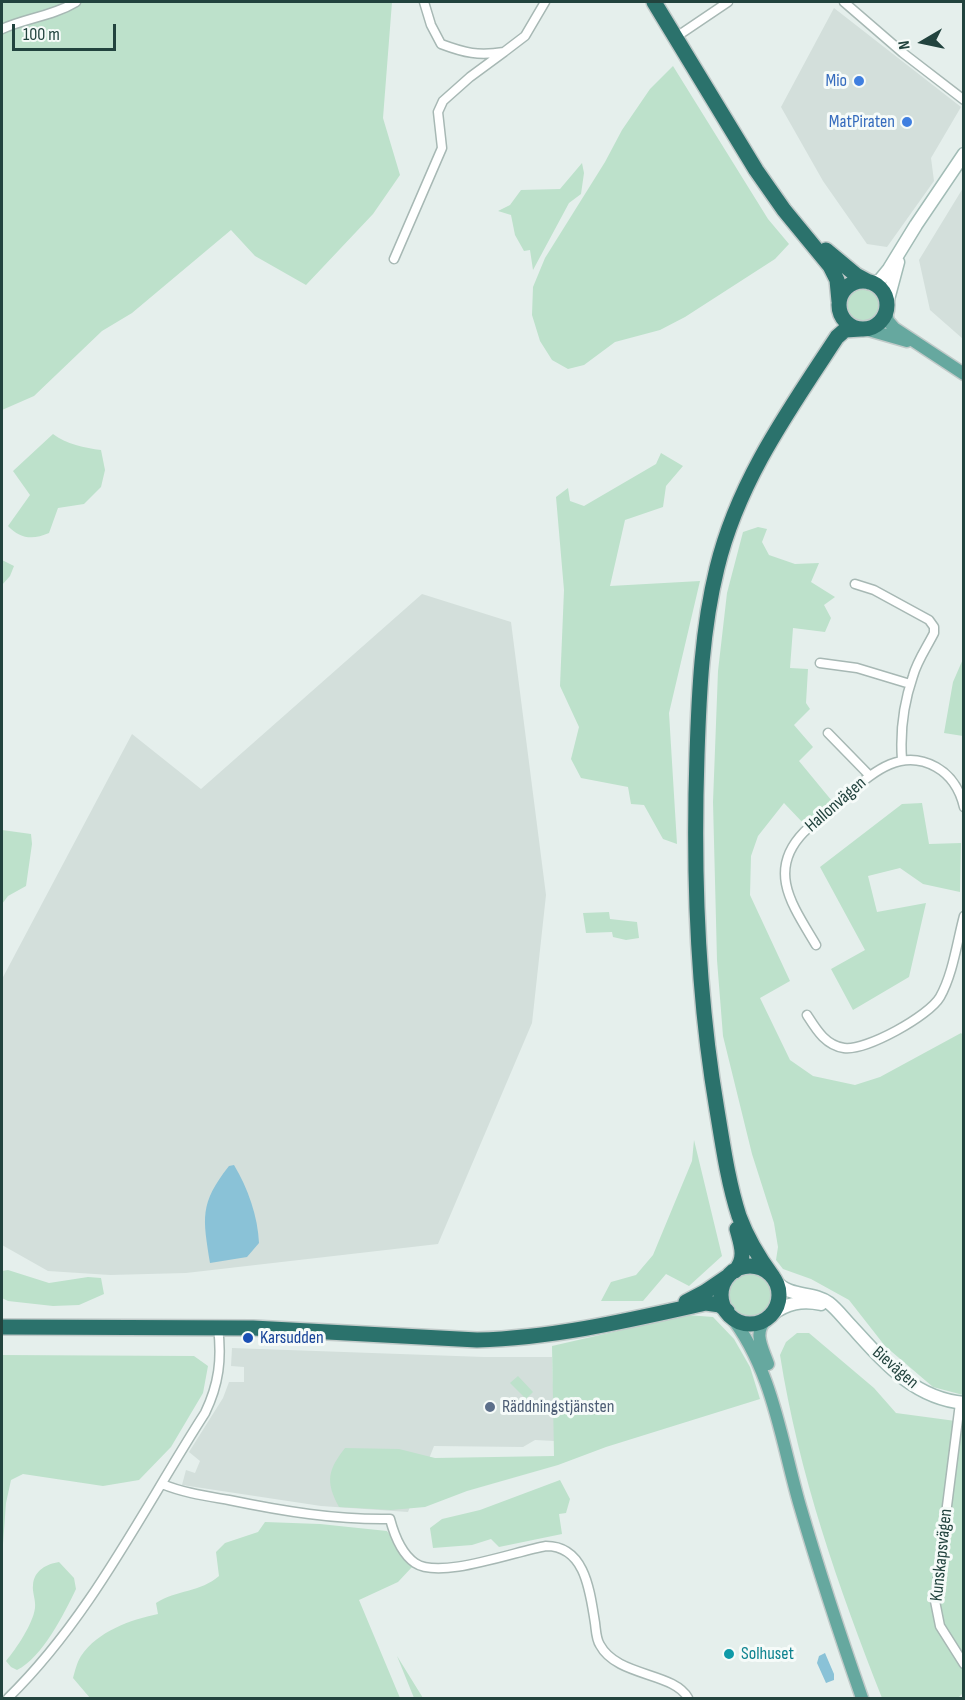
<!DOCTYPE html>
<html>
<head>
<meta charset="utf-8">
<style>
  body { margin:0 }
  #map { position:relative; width:965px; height:1700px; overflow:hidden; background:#e5efec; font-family:"Sofia Sans Condensed",sans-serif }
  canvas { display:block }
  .frame { position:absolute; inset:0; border:3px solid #22433e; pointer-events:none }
  .north { position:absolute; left:893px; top:12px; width:60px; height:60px; -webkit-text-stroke:4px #f6fbf9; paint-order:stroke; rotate:261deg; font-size:16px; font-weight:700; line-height:24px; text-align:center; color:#22433e }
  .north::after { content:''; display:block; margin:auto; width:21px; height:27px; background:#22433e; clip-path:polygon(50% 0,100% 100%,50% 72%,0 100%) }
  .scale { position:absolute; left:12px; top:24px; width:104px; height:27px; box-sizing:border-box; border:3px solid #22433e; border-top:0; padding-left:8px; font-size:18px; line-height:21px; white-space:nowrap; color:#22433e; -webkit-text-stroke:4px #f6fbf9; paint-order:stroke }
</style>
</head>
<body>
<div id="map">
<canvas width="965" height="1700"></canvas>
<div class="frame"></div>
<div class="north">N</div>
<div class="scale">100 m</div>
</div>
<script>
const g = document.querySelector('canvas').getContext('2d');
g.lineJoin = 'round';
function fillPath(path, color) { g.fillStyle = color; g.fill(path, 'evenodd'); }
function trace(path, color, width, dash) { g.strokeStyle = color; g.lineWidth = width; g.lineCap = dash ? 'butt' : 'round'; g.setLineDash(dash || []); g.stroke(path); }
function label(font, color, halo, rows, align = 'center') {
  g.font = font + ' "Sofia Sans Condensed",sans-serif'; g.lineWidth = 6; g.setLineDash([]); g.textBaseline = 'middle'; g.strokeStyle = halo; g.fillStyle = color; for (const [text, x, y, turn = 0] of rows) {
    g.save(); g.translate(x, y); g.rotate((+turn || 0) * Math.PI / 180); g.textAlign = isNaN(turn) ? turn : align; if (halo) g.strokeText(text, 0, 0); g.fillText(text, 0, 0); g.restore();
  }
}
fillPath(new Path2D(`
  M834 8 961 107 931 158 934 181 887 247 867 244 823 181 781 107Z
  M963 188V339L930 310 919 260Z
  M422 594 511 622 546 895 532 1023 438 1244 186 1273 110 1275 48 1271 2 1245V979L132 734 201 789Z
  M232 1348 484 1357H552L555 1441 535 1440 523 1447 434 1446 408 1512 321 1506 182 1485 186 1470 195 1473 200 1461 189 1452 223 1398 229 1382H244V1367L231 1366Z`), '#d3dfdb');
fillPath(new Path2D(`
  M2 2H392L383 118 400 175 373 214 306 285 255 256 231 230 132 313 102 331 34 396 2 410Z
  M673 66 768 219 789 244 775 259 685 317 660 330 615 342 584 365 568 369 552 360 540 341 532 315 533 287 545 258 605 162 622 130 650 89Z
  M582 163 584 173 581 194 569 203 533 270 530 250 524 251 515 235 511 215 498 211 510 205 521 190 560 189Z
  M845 306a17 17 0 1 1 34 0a17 17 0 1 1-34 0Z
  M53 434C66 444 85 448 101 450L105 470 101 487 84 504 58 508 49 533C33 540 20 539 8 526L30 495 13 471Z
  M661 453 683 466 666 486 663 507 625 520 610 586 700 581 669 713 677 844 663 839 644 805 631 804 628 787 581 778 571 759 579 727 560 686 564 590 556 497 568 488 570 501 584 506 656 464Z
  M758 527 767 529 762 542 769 555 795 564 819 563 811 582 835 597 824 605 831 618 825 632 793 628 790 668 808 669 806 703 810 709 794 725 813 747 799 761 832 801 804 824 784 803 758 836 751 856 750 895 790 981 760 998 790 1060 813 1076 855 1085 880 1077 961 1033 963 1035V1395L933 1387 885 1346 849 1300 811 1279 783 1269 776 1260 778 1247 774 1223 752 1154 723 1036 717 960 713 802 718 671 727 593 743 532Z
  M2 560 14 566 10 576 2 585Z
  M963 659V736L944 733 953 682Z
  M922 803 929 844 961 843 960 892 923 884 900 868 868 876 877 912 926 903 909 977 853 1010 831 969 865 950 820 867 902 804Z
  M2 830 31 834 32 844 26 886 8 896 2 904Z
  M609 912 610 919 637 922 639 938 626 940 613 937 612 932 586 933 583 913Z
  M694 1140 722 1256 689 1286 666 1274 643 1301H601L611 1282 636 1275 653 1255 692 1161Z
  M8 1270 49 1283 88 1277 101 1278 104 1294 79 1305 53 1306 8 1301 2 1298V1271Z
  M727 1295a23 23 0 1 1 46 0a23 23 0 1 1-46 0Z
  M687 1315 713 1317 734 1339 750 1367 760 1399 606 1447 558 1465 467 1491 425 1507 391 1510 339 1507C325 1481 328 1470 345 1448L399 1449 435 1458 554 1456 552 1346Z
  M797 1333H809L874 1388 896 1413 963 1422 964 1692 958 1698H882C838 1586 799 1475 780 1355L786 1342Z
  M2 1355 194 1356 208 1366 203 1393 171 1447 139 1480 103 1486 23 1474 11 1480 6 1503 2 1558Z
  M518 1376 533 1392 526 1399 510 1383Z
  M560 1480 570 1499 566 1513 559 1514 562 1534 499 1547 491 1539 472 1545 433 1548 430 1528 442 1519 480 1510Z
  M265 1522 320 1524 387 1531 413 1566 398 1582 359 1600 400 1698H90L73 1678C75 1671 77 1662 81 1656 98 1631 130 1620 158 1614L156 1603C176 1590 201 1592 219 1576L216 1552 225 1543 258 1532Z
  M59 1562 74 1578 76 1589C64 1614 42 1658 17 1670L11 1667 6 1661C16 1649 33 1624 35 1608 36 1600 32 1592 33 1585 34 1570 47 1564 59 1562Z
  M397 1656 423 1698H414Z`), '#bde1cb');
fillPath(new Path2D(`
  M234 1165C248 1188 258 1217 259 1243L247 1257 210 1263C203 1218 199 1204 229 1166Z
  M825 1653 834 1674V1680L826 1683 817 1663 819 1656Z`), '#8ac2d7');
const street = new Path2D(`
  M844 2 903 53 964 100
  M2 29C26 18 53 16 76 2
  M682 33 728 2
  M504 52 525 36 545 2
  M394 259 442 148 438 112 443 101 470 77 504 52C478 56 465 53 441 44L431 25 424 2
  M855 584 874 590 929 620 934 627V633C927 647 917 661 913 676 904 702 900 732 902 760
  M820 663 857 668 910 684
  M828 733 869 775
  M816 945C793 906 766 871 804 832 819 818 835 805 850 792 875 771 902 748 936 767 952 776 960 790 964 807
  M807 1015C816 1029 825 1045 844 1048 866 1051 929 1016 940 997 953 974 957 942 964 916
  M960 1403 935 1601 940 1626 964 1664
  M162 1484C184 1493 206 1496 229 1500 282 1511 336 1520 390 1519 394 1534 402 1554 415 1563 440 1580 516 1551 546 1546 586 1546 590 1593 595 1623 596 1630 596 1639 600 1645 617 1677 674 1672 688 1698
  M8 1698C91 1617 143 1509 205 1413 219 1384 222 1359 218 1327`);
const secondary = new Path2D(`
  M871 283 880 280 889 269 916 225 964 154
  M886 307 898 262
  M776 1281C789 1298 813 1291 829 1303 838 1310 844 1319 852 1327 884 1362 913 1398 964 1403
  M771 1315C787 1303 802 1300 821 1304`);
const primary = new Path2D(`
  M886 312 888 321 894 328 964 374
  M865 329 907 341
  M729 1314C773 1369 781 1441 800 1506 819 1571 840 1635 862 1698
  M767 1319C752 1332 763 1349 768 1364`);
const highway = new Path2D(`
  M654 2 756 170 784 210 830 266 837 280 839 301
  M826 250 856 275 869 282
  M839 305a24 24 0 1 1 48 0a24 24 0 1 1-48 0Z
  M721 1295a29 29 0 1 1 58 0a29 29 0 1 1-58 0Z
  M735 1271C747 1258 741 1244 737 1229
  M773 1277C759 1258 747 1238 739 1216 728 1182 723 1146 717 1110 697 993 693 873 697 755 699 692 702 629 717 568 738 481 789 410 837 337L845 330 861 329
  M686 1302 705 1292 727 1277
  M2 1327 253 1328 477 1340C554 1338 630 1320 706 1303L720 1305 727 1311`);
trace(street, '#a7b8b4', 11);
trace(secondary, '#a2bcb6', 15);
trace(primary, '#c1cac9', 15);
trace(highway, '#c1cac9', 18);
trace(street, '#fff', 8);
trace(secondary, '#fff', 12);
trace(primary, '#66a89f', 12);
trace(highway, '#2b726c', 15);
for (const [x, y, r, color] of [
  [859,81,6,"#3f7fe0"],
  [907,122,6,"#3f7fe0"],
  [248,1338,6,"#1a4fb4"],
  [490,1407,6,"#5c6f8a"],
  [729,1654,6,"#0f9aa8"]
]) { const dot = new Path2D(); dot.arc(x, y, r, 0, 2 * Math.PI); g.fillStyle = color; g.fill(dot); trace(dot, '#f6fbf9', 2); }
label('18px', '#366cbe', '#f6fbf9', [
  ["Mio",847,81],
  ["MatPiraten",895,122]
], 'right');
label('18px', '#22433e', '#f6fbf9', [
  ["Hallonvägen",836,805,-41],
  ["Bievägen",895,1368,41],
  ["Kunskapsvägen",942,1555,-84]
]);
label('18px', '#164399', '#f6fbf9', [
  ["Karsudden",260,1338]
], 'left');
label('18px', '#4e5e75', '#f6fbf9', [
  ["Räddningstjänsten",502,1407]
], 'left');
label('18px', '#0d838f', '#f6fbf9', [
  ["Solhuset",741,1654]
], 'left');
</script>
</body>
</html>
